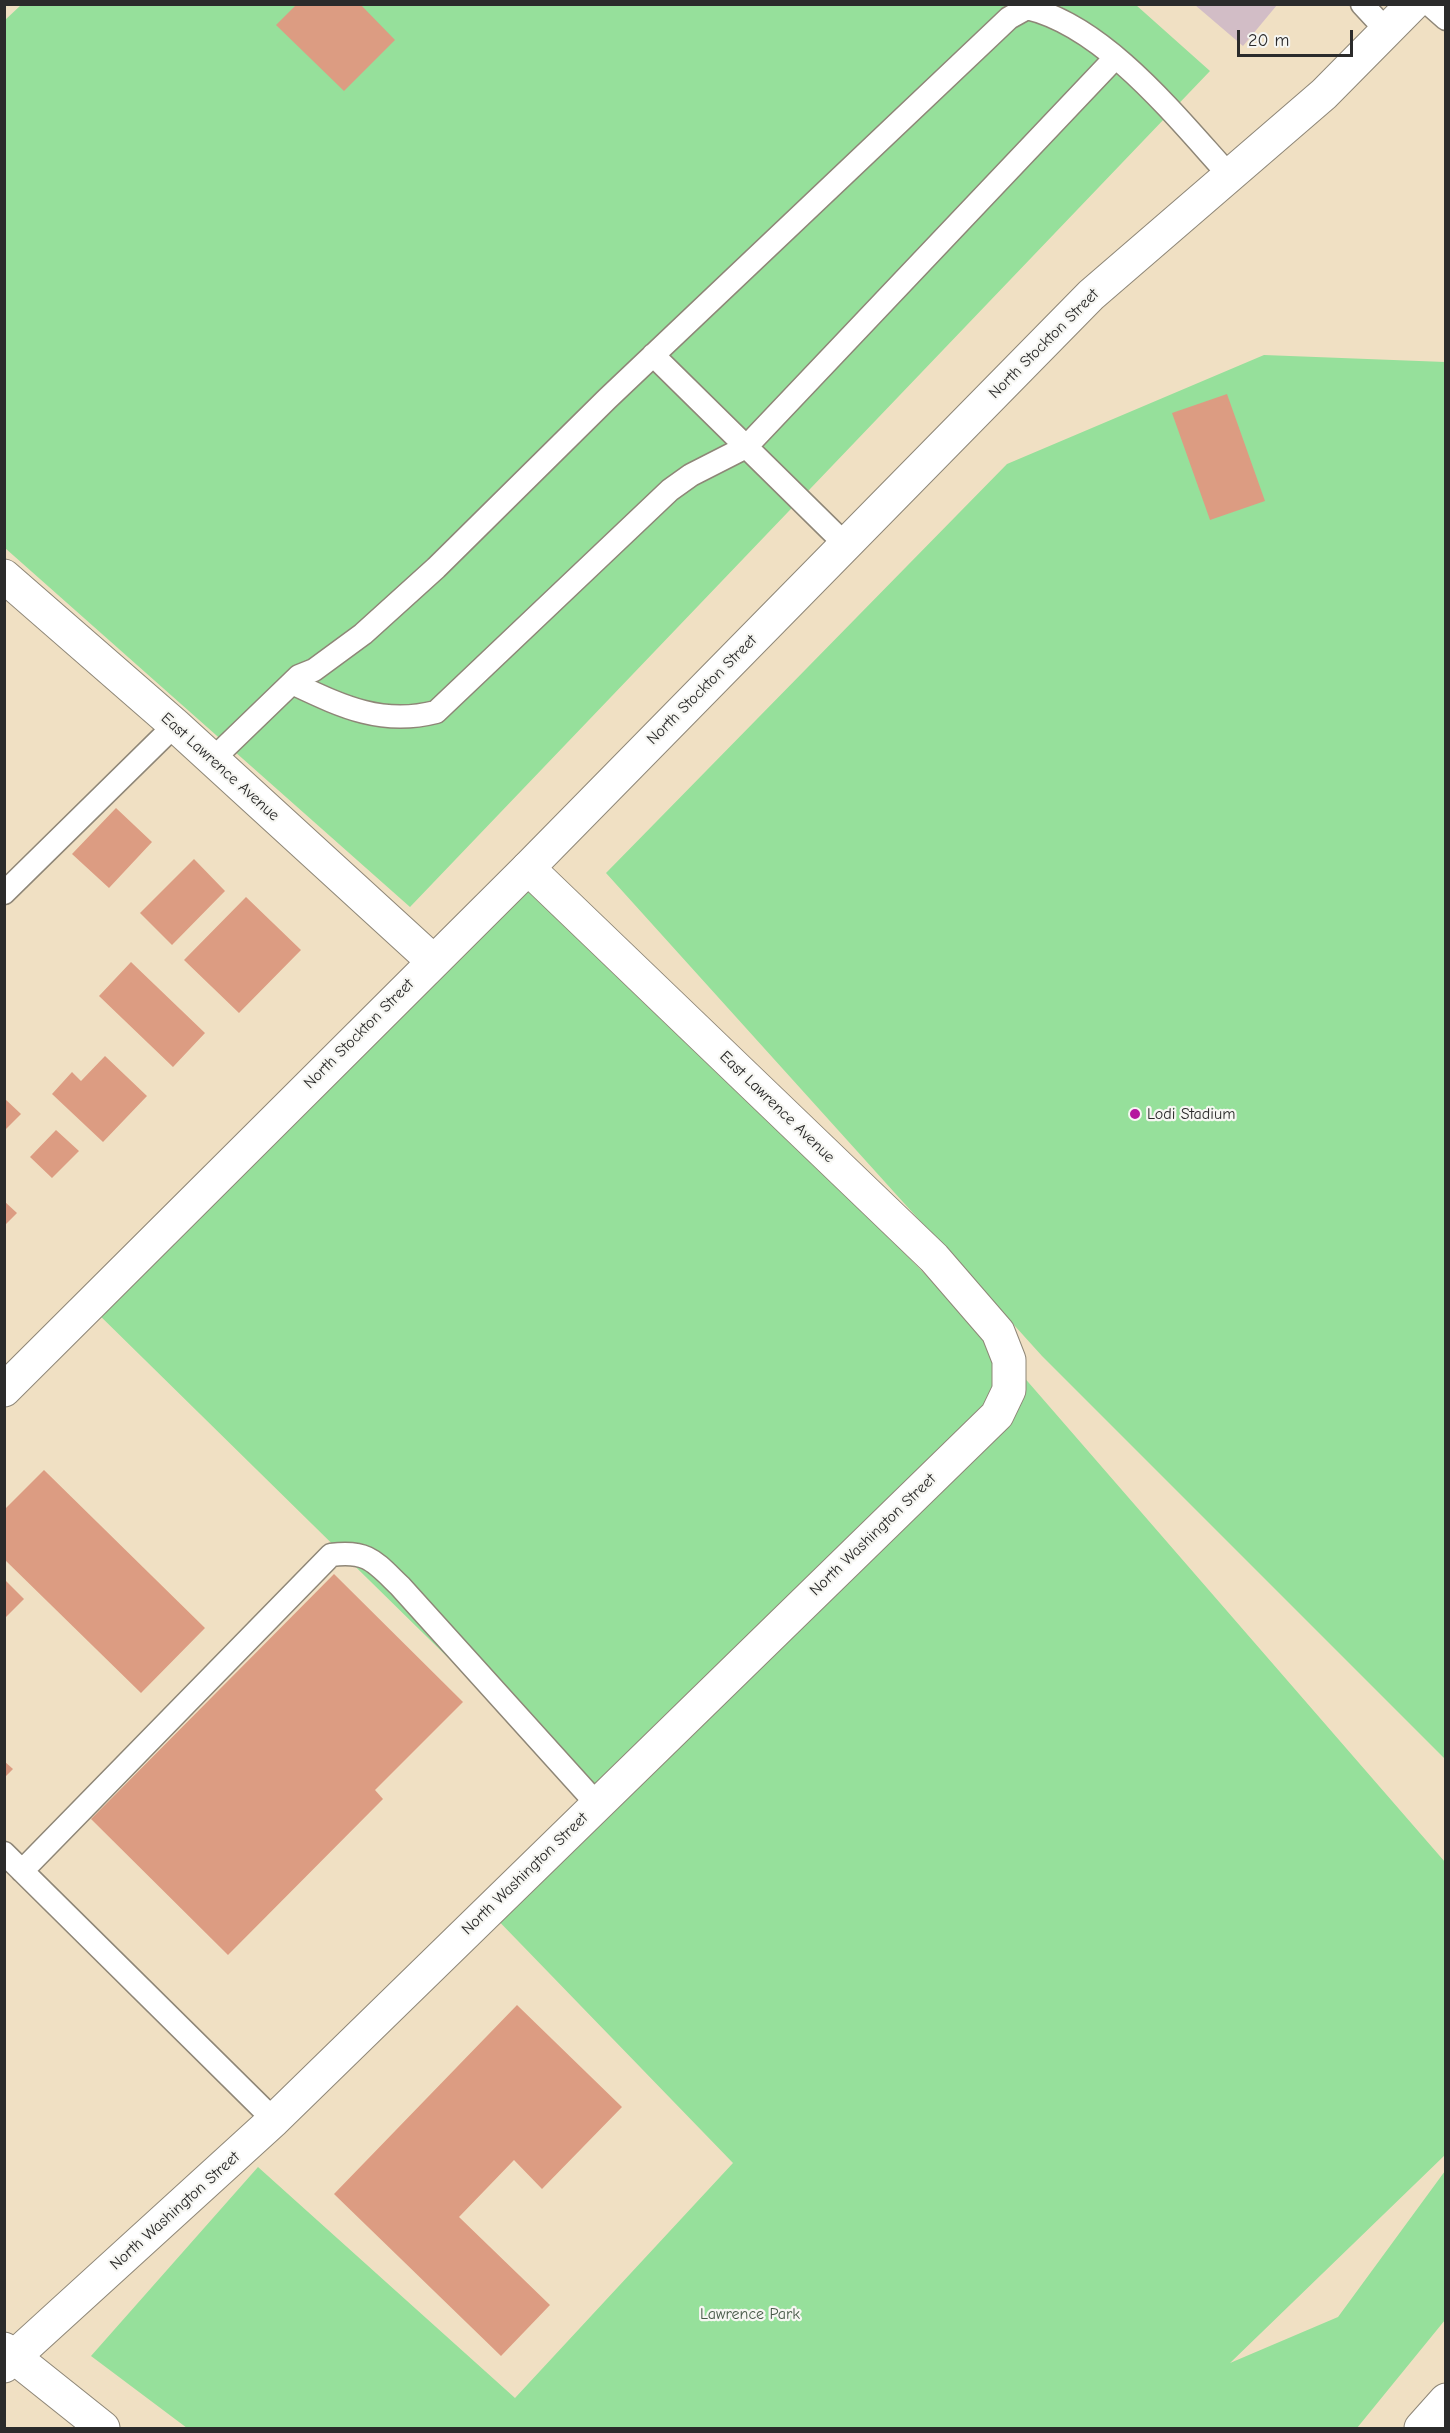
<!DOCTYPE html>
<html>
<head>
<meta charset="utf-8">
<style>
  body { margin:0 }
  #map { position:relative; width:1450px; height:2433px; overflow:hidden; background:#f0e0c3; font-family:"Comic Neue",sans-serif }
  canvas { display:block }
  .frame { position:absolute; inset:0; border:6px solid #2b2b2b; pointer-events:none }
  .scale { position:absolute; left:1237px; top:30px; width:116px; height:27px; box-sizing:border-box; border:3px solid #2b2b2b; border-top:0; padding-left:8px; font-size:18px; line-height:21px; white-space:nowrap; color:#2b2b2b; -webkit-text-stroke:4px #f6f6f2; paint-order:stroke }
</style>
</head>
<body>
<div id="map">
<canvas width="1450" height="2433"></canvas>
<div class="frame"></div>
<div class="scale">20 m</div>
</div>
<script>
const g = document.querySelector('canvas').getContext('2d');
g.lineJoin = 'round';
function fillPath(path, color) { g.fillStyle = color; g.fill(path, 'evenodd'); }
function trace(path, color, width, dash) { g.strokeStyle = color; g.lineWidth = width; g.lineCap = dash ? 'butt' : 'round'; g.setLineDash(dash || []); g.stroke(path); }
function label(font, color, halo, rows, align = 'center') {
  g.font = font + ' "Comic Neue",sans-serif'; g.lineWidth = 4.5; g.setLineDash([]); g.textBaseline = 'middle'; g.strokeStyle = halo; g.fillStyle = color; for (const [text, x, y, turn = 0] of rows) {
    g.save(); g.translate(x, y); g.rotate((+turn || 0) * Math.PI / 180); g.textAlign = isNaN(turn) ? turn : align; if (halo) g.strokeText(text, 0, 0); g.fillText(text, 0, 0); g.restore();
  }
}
fillPath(new Path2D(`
  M1195 5H1277L1243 46Z`), '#d2bdc6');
fillPath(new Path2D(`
  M21 5H1136L1210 71 410 907 5 548 4 21Z
  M1264 355 1445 362V1759L1042 1356 606 873 1007 464Z
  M528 868 1009 1360 1445 1862V2155L1230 2363 1338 2317 1445 2171V2320L1357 2428H187L91 2356 258 2167 515 2398 733 2163 488 1910 592 1799 89 1305Z`), '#96e09b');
fillPath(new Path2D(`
  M297 4H360L395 40 344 91 276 25Z
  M1227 394 1265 501 1210 520 1172 413Z
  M116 808 152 842 109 888 72 854Z
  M194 859 225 891 172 945 140 913Z
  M246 897 301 950 239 1013 184 960Z
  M131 962 205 1033 173 1067 99 996Z
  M105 1056 147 1096 103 1142 52 1094 72 1072 81 1081Z
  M4 1098 21 1114 4 1131Z
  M56 1130 79 1151 52 1178 30 1157Z
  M4 1201 17 1213 4 1226Z
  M44 1470 205 1628 141 1693 4 1559V1510Z
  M334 1574 463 1702 375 1790 383 1799 228 1955 91 1819Z
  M4 1579 24 1599 4 1619Z
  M4 1761 13 1769 4 1778Z
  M517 2005 622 2107 542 2189 514 2160 459 2217 550 2305 501 2356 334 2194Z`), '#dc9c82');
const lane = new Path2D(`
  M1362 4 1387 31
  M1429 4 1446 19
  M653 355 845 544
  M292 683C341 706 381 726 436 712L670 490 691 475 746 447 1115 58
  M212 760 299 676 314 670 363 634 436 568 607 399 1009 18 1027 8C1105 26 1177 118 1230 176
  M4 893 175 725
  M4 1853 274 2120
  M22 1871 331 1555C368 1550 375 1562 400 1586L597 1804`);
const street = new Path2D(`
  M4 576 175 725 433 961
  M4 2366 274 2120 997 1415 1009 1390V1360L998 1332 934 1258 528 868
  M1421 2428 1446 2400`);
const secondary = new Path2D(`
  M4 1390 528 868 1091 295 1324 94 1413 4
  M4 2349 103 2428`);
trace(lane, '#8e8677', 25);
trace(street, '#8e8677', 35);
trace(secondary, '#8e8677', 35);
trace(lane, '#fff', 22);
trace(street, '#fff', 33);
trace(secondary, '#fff', 33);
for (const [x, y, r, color] of [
  [1135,1114,6,"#b5179e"]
]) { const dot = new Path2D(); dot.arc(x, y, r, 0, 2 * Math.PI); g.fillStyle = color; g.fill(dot); trace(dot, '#f6f6f2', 2); }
label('16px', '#2b2b2b', '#f6f6f2', [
  ["North Stockton Street",1044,344,-45],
  ["North Stockton Street",702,690,-45],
  ["East Lawrence Avenue",220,767,42],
  ["North Stockton Street",359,1034,-45],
  ["East Lawrence Avenue",777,1107,44],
  ["North Washington Street",873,1535,-44],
  ["North Washington Street",525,1874,-44],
  ["North Washington Street",175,2211,-42]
]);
label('16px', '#2b2b2b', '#f6f6f2', [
  ["Lodi Stadium",1147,1114]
], 'left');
label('16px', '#465847', '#f6f6f2', [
  ["Lawrence Park",750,2314]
]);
</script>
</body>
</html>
